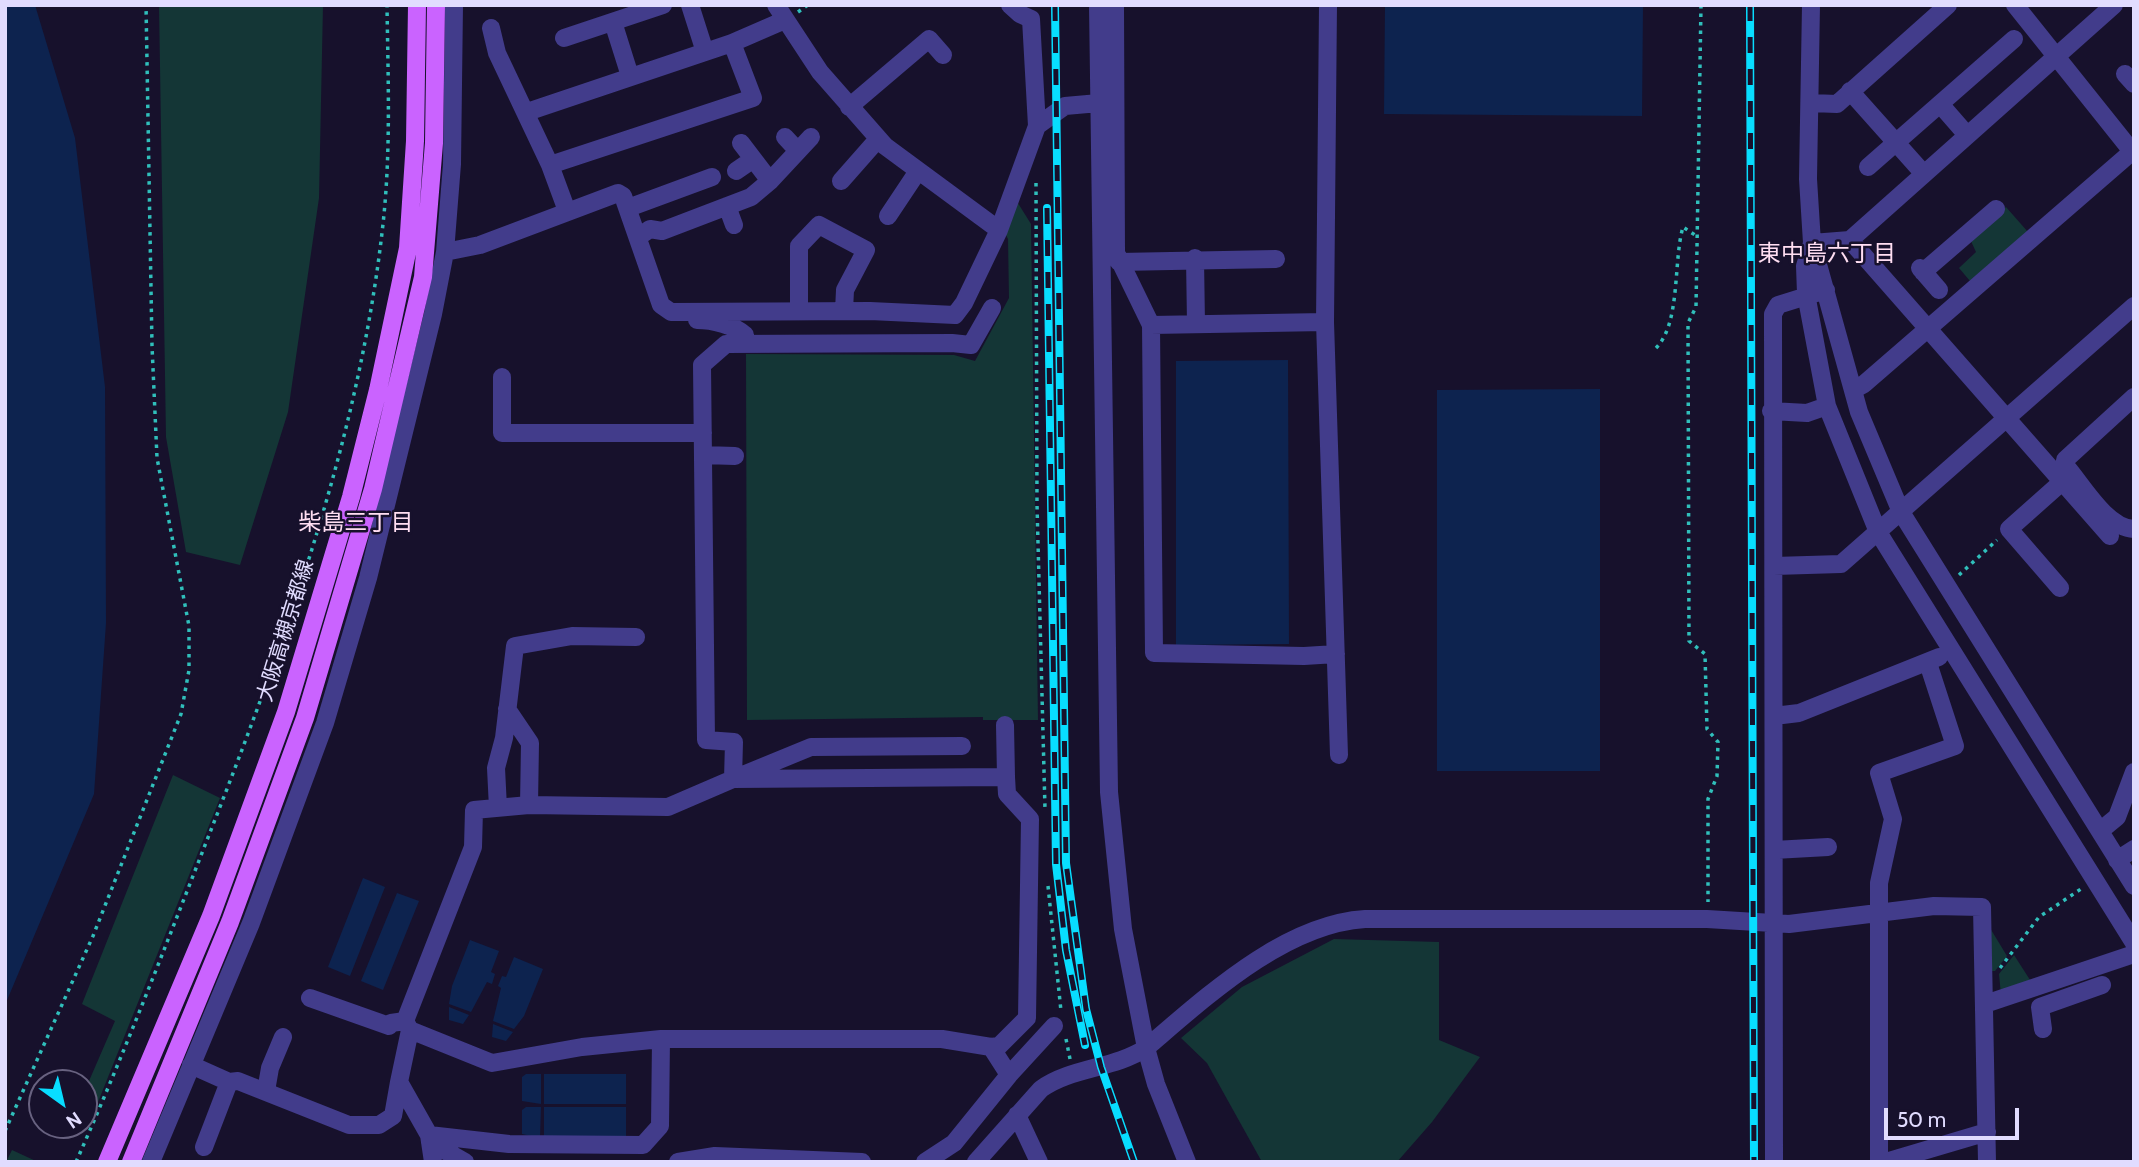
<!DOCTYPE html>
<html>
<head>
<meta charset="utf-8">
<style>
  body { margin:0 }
  #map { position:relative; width:2139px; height:1167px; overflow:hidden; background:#17112c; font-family:Cabin,sans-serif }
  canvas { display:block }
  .frame { position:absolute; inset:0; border:7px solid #e1dcff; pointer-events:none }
  .north { position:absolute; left:28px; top:1069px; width:70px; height:70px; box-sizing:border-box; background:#17112c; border:2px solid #686280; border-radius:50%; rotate:146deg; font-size:19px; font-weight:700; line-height:28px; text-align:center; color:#e1dcff }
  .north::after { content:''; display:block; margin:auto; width:24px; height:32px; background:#08ddff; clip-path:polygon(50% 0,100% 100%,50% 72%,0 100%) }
  .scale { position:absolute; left:1884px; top:1108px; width:135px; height:32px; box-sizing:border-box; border:4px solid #e1dcff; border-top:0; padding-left:9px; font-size:21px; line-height:24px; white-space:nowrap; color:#e1dcff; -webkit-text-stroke:5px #17112c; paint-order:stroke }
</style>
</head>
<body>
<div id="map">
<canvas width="2139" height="1167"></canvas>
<div class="frame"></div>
<div class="north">N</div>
<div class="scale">50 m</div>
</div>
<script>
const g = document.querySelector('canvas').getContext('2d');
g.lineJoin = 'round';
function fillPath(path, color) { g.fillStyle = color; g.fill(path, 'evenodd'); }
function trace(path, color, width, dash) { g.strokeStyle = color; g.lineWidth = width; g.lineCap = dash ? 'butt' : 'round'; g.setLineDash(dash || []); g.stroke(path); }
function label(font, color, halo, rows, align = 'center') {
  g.font = font + ' Cabin,"Noto Sans JP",sans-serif'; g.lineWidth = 5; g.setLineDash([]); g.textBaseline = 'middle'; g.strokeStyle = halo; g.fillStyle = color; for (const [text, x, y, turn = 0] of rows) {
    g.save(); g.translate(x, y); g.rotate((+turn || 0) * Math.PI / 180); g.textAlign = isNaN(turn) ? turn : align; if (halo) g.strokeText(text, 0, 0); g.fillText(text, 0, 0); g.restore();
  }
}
fillPath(new Path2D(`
  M159 5H323L319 198 288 412 240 565 186 552 166 437Z
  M1016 200 1031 224 1038 720H983V717L747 720 746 354 954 355 975 361 1009 298 1008 239 1005 233Z
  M2006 207 2028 232 1970 281 1959 268 1976 252 1970 239Z
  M173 775 220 798 88 1127 82 1125 84 1083H50L55 1075 89 1081 115 1021 82 1004Z
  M1990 928 2007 956 1995 971H1992Z
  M1334 939 1439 942V1040L1480 1057 1432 1122 1397 1162H1262L1207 1063 1181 1038 1242 987Z
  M2014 955 2032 983 2001 995 1999 974Z
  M12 1150 38 1162H6Z`), '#143636');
fillPath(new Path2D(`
  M5 5H35L75 138 105 387 106 623 94 794 5 1005Z
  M1385 5H1643L1642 116 1384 114Z
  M1288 360 1289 644 1176 645V361Z
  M1600 389V771H1437V390Z
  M363 878 385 887 350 976 328 967Z
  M397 893 419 901 383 990 361 981Z
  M470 940 499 951 491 972 495 974 492 984 487 982 471 1012 449 1004 452 986Z
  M514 957 543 969 524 1016 514 1029 493 1021 501 988 498 986 502 976 506 977Z
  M449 1007 469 1015 463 1024 449 1020Z
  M493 1024 513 1032 506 1041 492 1037Z
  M526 1074H541V1104L522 1101V1077Z
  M544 1074H626V1104H544Z
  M526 1107H541L540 1138 522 1134V1110Z
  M544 1107H626V1138H544Z`), '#0d234f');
trace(new Path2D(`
  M1701 5 1696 307 1688 323 1689 641 1705 654 1707 729 1718 742 1717 776 1708 799V902
  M798 12 808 5
  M1036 183 1037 505 1045 809
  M1656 348C1681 323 1673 261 1683 227L1698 237
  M1959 575 1997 540
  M1048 886 1061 1011
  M2000 968 2039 917 2081 889
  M1066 1039 1070 1059
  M5 1131 93 936 181 714 189 670V626L157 458 152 346 146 5
  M76 1162C124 1054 166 945 209 835 286 639 360 435 383 224 391 151 388 78 387 5`), '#30bfbb', 3.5, [3.5, 5]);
trace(new Path2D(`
  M690 5 705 52
  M776 5 820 72 885 146 999 230
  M1115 5 1116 253 1151 325 1154 653 1304 656 1336 654
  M1328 5 1325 322 1339 755
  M1811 5 1808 179 1812 243 1859 412 1901 512 2134 886
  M2015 5 2134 154
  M613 22 630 76
  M491 28 497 53 550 165 567 211
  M564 38 663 5
  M2125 74 2134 84
  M1850 91 1924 174
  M1811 103 1837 104 1948 5
  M1940 104 1967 135
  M849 107 929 39 943 55
  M527 112 732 43 785 20
  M1037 126 1065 106 1099 103
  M785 137 798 151
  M741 143 770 181
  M550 165 753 98 732 43
  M1868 167 2014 39
  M736 171 752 160
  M841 181 878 139
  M727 206 734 225
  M628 208 712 177
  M888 216 918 171
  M638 237 650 229 662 231 751 197 770 181 811 137
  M1850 240 2110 536
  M1812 243 1805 266 1806 294 1827 406 1878 532 2134 943
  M1812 243 1850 240 2114 5
  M445 252 480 245 618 193 623 196 661 305 671 312 870 311 955 315 964 303 999 230 1037 126 1031 19 1020 14 1010 5
  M1195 258 1196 324
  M1119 262 1276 259
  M1920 268 1939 290
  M1923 272 1996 209
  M799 311V246L819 225 866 250 845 290 844 311
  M697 320C712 320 734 325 745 335V343
  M1151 325 1325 322
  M502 377V433H703
  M1853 390 1864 384 2134 150
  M2134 397 2065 460V465C2082 484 2106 528 2134 529
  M1771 411 1807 413 1827 406
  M703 455 735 456
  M1774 566 1841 564 2134 306
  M2060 588 2009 529 2063 481
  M507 709 530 743 529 805
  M1774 716 1799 713 1939 657
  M962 746 811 747 733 779 734 742 706 740 702 365 726 344 952 343 971 345 992 308
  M1006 777 1007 794 1030 819 1027 1018 999 1046 991 1047 1009 1075
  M498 808 496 768 504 738 515 646 572 636 636 637
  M2100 831 2117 817 2134 772
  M1774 850 1828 847
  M2117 860 2134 849
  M310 998 389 1026 391 1023 405 1021
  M1985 1004 2134 954
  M2043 1029 2040 1007 2102 985
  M410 1030 405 1021 473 847 474 810 529 805 668 807 733 779 1006 777 1005 725
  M191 1065 229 1082
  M266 1091 270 1068 283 1037
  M1017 1115 1039 1162
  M429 1135 509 1144 643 1145 660 1126 661 1039
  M430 1142 465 1162
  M204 1147 229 1082 238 1081 349 1125H379L393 1116 399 1082
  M151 1162 251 923 325 723 368 578 433 314 445 252 452 164 454 5
  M433 1162 429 1135 399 1082 410 1030 492 1063 582 1047 661 1039H942L991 1047
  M678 1162 715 1156 862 1162
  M925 1162 954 1143 1009 1075 1054 1026
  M976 1162 1041 1089C1072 1067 1114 1069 1146 1048L1123 929 1109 792 1098 5
  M1187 1162 1156 1084 1146 1048C1206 997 1284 924 1365 919H1707L1789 924 1934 906 1982 907 1987 1162
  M1774 1162 1773 314 1778 305 1826 290
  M1879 1162V883L1893 819 1879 773 1955 746 1928 663
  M1886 1162 1987 1132`), '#423c8b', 18);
trace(new Path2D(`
  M107 1162 211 916 286 712 351 497 378 390 408 248 415 141 417 5
  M131 1162 230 922 305 718 373 489 423 277 434 143 436 5`), '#ca63ff', 18);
const rail = new Path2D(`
  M1055 5 1066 863 1086 1009 1101 1067 1134 1162
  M1750 5 1754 1162
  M1047 208 1056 864 1066 950 1085 1045`);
trace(rail, '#08ddff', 8);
trace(rail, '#17112c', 5, [16]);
label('21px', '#e1dcff', '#17112c', [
  ["大阪高槻京都線",286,631,-73]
]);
label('23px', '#ffdef2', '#17112c', [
  ["東中島六丁目",1827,254],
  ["柴島三丁目",356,523]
]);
</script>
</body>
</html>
